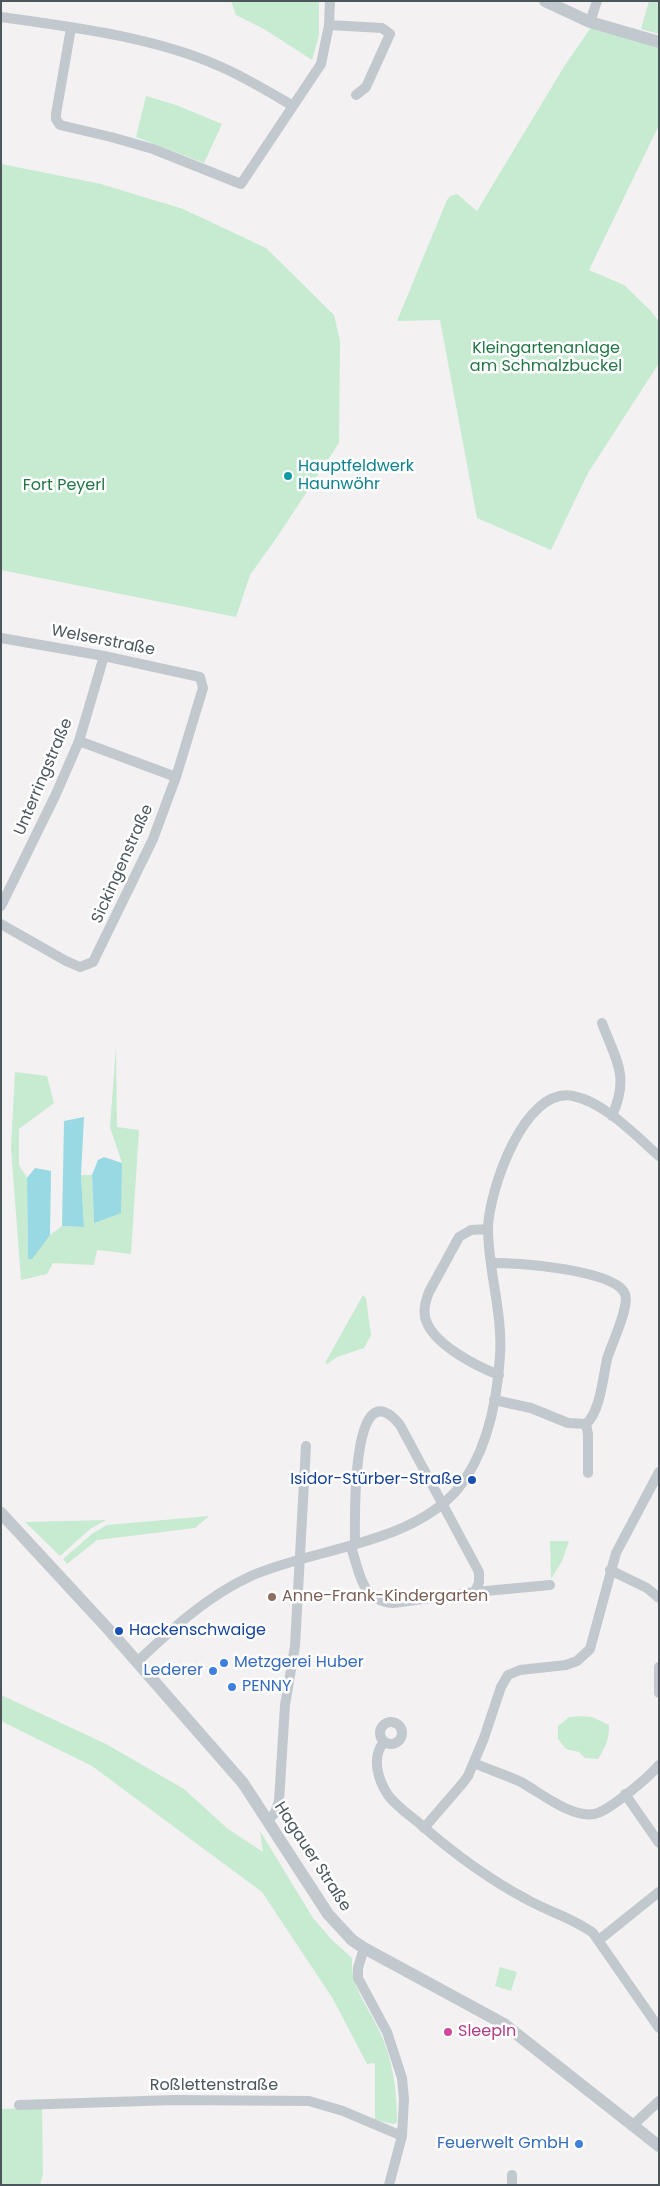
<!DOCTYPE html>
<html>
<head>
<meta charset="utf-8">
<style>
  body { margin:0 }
  #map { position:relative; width:660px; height:2186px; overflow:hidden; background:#f3f1f2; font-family:Poppins,sans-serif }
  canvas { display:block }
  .frame { position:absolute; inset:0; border:2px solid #4b565d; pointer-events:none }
</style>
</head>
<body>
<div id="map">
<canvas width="660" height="2186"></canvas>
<div class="frame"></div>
</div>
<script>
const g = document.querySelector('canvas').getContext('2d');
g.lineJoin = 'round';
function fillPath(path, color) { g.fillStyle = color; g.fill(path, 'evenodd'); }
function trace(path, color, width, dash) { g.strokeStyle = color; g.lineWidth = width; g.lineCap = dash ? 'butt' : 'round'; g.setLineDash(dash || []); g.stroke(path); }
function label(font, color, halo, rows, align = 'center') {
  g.font = font + ' Poppins,sans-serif'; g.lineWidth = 5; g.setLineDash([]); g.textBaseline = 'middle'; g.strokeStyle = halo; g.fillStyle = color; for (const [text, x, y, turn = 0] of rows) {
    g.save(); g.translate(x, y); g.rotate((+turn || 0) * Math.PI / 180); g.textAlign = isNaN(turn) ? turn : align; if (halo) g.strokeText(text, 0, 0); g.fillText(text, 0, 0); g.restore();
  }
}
fillPath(new Path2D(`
  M231 1H319V35L312 60 264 29 236 15Z
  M649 1H659V34L641 29Z
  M592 26 659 48V125L589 270 624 285 651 311 659 322V363L588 473 551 550 477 518 440 320 397 321 447 200 450 196 457 194 477 211 565 65Z
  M146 96 176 105 222 124 204 163 136 137Z
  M1 164 101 184 183 209 266 248 334 315 340 341 339 443 277 537 250 575 236 617 1 570Z
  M116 1046 117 1127 139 1130 131 1254 97 1250 94 1265 53 1263 47 1274 21 1280 11 1147 15 1072 47 1076 54 1103 19 1129V1165L27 1178 28 1259 50 1235 62 1226 84 1227 81 1175H92L94 1223 122 1163 110 1127Z
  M363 1295 366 1298 371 1335 364 1348 337 1357 327 1364 325 1363Z
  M209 1516 195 1528 97 1540 67 1564 63 1559 93 1533 107 1525Z
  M106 1520 90 1529 60 1556 25 1522Z
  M550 1541H569L562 1561 551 1579Z
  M1 1695 106 1744 184 1789 228 1829 263 1852 260 1831 313 1918 331 1939 352 1958C350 1987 368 2006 380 2032 393 2061 397 2090 397 2122L394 2124 375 2120V2063L367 2064 333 1999 262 1892 92 1766 1 1721Z
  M580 1716 592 1717 609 1725C609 1739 606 1747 598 1759L585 1758 579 1752 566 1749 558 1739V1726L569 1717Z
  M500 1967 517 1972 511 1991 495 1986Z
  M42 2108 43 2174 40 2185H1V2109Z`), '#c6ebd1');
fillPath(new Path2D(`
  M84 1117 81 1175 84 1227 62 1226 64 1121Z
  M104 1157 122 1163 121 1213 94 1223 92 1175 98 1160Z
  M35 1168 51 1171 50 1235 32 1259H28L27 1178Z`), '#98d9e3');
trace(new Path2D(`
  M1 17C72 27 154 37 219 66 245 77 269 92 293 106
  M590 22 597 1
  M329 25 382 28 390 34 366 87 356 95
  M71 28 56 114V119L60 125 111 137 153 149 241 184 321 64 329 25 330 1
  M1 638 104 656 200 677 203 688 176 777 153 839 93 962 80 967 66 961 1 924
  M79 741 176 777
  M1 906 56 794 79 741 104 656
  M602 1023C616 1061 630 1075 612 1116
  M488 1229 471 1230 459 1237 429 1292C425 1302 422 1313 427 1323 437 1346 476 1366 499 1375
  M491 1263C515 1262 617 1270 625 1294 630 1307 611 1345 607 1359 603 1378 600 1412 586 1424L568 1423 531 1408 494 1400
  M586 1424 588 1434V1473
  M355 1545C355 1526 350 1364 400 1425L479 1572V1582L475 1592
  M351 1547C360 1573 361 1601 393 1603L475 1592 550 1585
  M610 1570 647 1588 659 1598
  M138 1661C172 1629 207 1596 251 1576 314 1548 409 1545 457 1490 487 1454 497 1402 500 1356 503 1312 488 1271 488 1228 489 1191 524 1086 573 1096 604 1102 635 1135 659 1156
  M659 1667V1693
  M380 1733a11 11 0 1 1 22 0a11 11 0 1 1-22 0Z
  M384 1742C371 1757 378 1780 388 1795 396 1806 408 1814 419 1823 453 1853 488 1879 528 1900 549 1912 573 1918 593 1933L659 2028
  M474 1763C490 1770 506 1775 521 1782 541 1793 571 1818 594 1814 608 1812 649 1777 659 1765
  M625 1794 659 1843
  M268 1820 275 1813 279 1801 285 1705 295 1646 306 1446
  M424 1828 462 1784 468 1776 484 1738 501 1687 508 1675 520 1670 566 1665 577 1661 590 1649 616 1553 659 1472
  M599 1940 659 1892
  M364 1948 358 1968V1978L387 2032 402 2078 404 2099 402 2136 389 2185
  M19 2105 175 2100 309 2101 343 2111 402 2136
  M633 2125 659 2101
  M512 2175V2185`), '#c1c9ce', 10);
trace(new Path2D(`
  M545 1 590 22 659 42
  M1 1513 110 1631 243 1783 328 1914 352 1940 364 1948 504 2024 659 2146`), '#c1c9ce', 12);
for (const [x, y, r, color] of [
  [288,476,5,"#0f9aa8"],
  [472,1480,5,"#1a4fb4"],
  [272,1597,5,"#8d6e63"],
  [119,1631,5,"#1a4fb4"],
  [224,1663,5,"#3f7fe0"],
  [213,1671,5,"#3f7fe0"],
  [232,1687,5,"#3f7fe0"],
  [448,2032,5,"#d1479c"],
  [579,2144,5,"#3f7fe0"]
]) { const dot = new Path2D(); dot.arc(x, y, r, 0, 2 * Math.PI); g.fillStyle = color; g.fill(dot); trace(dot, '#fff', 2); }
label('16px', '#237746', '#fff', [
  ["Kleingartenanlage",546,349],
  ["am Schmalzbuckel",546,367],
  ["Fort Peyerl",64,486]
]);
label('16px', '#0d838f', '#fff', [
  ["Hauptfeldwerk",298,467],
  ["Haunwöhr",298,485]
], 'left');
label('16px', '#4b565d', '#fff', [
  ["Welserstraße",103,641,11],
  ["Unterringstraße",44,777,-67],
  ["Sickingenstraße",123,864,-66],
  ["Hagauer Straße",312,1857,57],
  ["Roßlettenstraße",214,2086]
]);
label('16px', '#164399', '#fff', [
  ["Isidor-Stürber-Straße",462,1480],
  ["Hackenschwaige",129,1631,"left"]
], 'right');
label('16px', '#785e54', '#fff', [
  ["Anne-Frank-Kindergarten",282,1597]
], 'left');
label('16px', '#366cbe', '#fff', [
  ["Metzgerei Huber",234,1663],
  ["Lederer",203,1671,"right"],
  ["PENNY",242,1687],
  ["Feuerwelt GmbH",569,2144,"right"]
], 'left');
label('16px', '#b23c85', '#fff', [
  ["SleepIn",458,2032]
], 'left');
</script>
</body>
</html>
